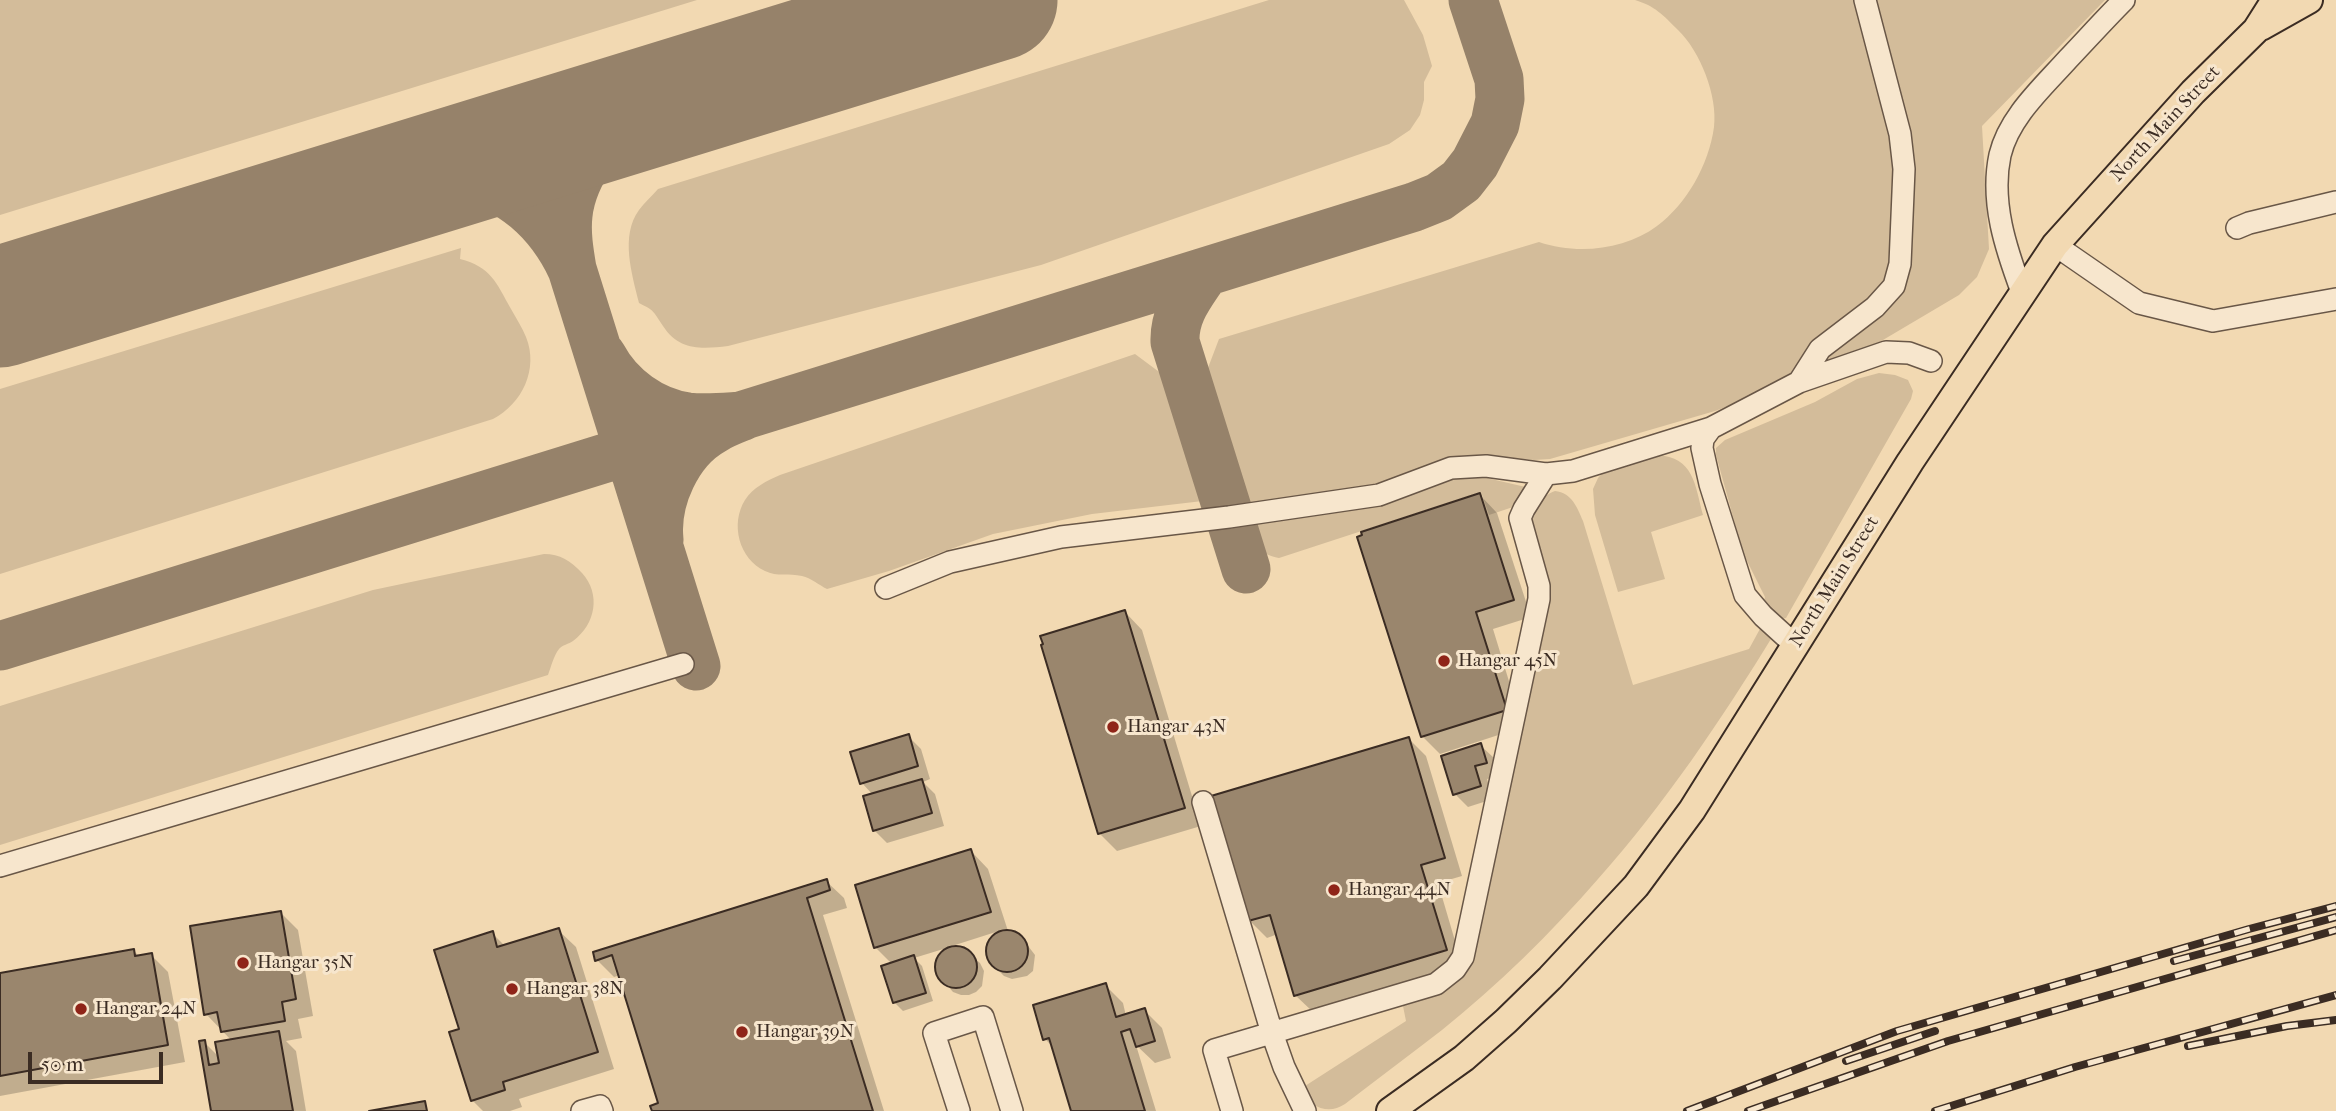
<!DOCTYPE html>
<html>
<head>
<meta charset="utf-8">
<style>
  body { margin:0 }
  #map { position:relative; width:2336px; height:1111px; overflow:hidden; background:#f2d9b2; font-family:"IM FELL French Canon",serif }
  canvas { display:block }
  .scale { position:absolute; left:28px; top:1052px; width:135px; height:32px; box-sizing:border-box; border:4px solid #3b2c23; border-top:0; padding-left:9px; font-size:21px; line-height:24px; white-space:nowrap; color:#3b2c23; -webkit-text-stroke:5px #f7e6cd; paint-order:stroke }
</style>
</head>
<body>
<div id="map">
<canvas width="2336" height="1111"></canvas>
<div class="scale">50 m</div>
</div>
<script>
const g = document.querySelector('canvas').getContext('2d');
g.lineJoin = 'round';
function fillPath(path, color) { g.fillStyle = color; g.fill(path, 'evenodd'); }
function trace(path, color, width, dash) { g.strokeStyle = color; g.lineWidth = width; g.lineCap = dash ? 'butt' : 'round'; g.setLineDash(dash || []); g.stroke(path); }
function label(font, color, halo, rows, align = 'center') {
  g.font = font + ' "IM FELL French Canon",serif'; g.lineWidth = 6; g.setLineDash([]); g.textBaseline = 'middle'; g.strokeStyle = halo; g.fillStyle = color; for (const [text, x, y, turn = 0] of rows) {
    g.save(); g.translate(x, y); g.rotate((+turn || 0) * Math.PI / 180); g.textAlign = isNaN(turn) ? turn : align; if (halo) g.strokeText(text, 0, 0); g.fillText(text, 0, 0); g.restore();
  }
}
fillPath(new Path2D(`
  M0 0H697L0 215Z
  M1269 0H1404L1423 35 1432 66 1424 82V100L1420 115 1410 130 1389 144 1041 265 728 346C702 349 679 351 663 326 653 311 655 311 639 303 632 274 620 236 639 210 644 203 652 196 658 189Z
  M1635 0H2105L1982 126 1989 249 1977 277 1959 295 1861 353 1770 390 1715 411 1550 459 1534 460 1476 455 1458 456 1378 487 1240 506 1203 381 1219 339 1539 242C1577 255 1625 250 1657 226 1687 204 1709 164 1714 127 1718 96 1700 51 1678 30 1663 15 1655 6 1635 0Z
  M461 248 460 259C491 267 496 282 511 309 516 318 522 327 526 337 539 369 522 404 493 419L0 574V389Z
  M1135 354 1174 383 1211 500 1092 514 993 534 889 571 827 589C819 585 811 578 802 576 789 573 777 577 765 571 739 559 730 524 745 500 753 487 767 481 780 475Z
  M1879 373 1895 375 1908 380 1913 391 1911 399 1786 618 1777 620 1762 607 1765 597 1743 553 1716 455V448L1725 440 1815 402 1857 379Z
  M1657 455C1694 457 1695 485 1703 515L1651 532 1665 579 1618 592 1595 515 1593 489 1598 478 1606 469Z
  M1478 476 1530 488 1522 504 1489 515 1481 492 1279 558C1261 554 1239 543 1257 522L1380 505 1450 480Z
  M1555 491C1572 493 1577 507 1583 521L1633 685 1749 649 1761 627 1774 634C1722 719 1664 805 1598 879 1551 933 1498 985 1442 1030 1410 1055 1377 1079 1345 1104 1334 1111 1324 1111 1312 1104L1305 1086 1406 1021 1403 1006C1433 996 1457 988 1474 961L1550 588 1531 524C1532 510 1541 496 1555 491Z
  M544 554C560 554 571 561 582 573 601 594 596 624 573 641 569 644 562 645 559 649 554 655 551 667 548 675L0 845V706L373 590Z`), '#d3bc9a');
fillPath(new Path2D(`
  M1480 495 1497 513 1531 617 1493 629 1523 727 1440 754 1422 736Z
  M1125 612 1142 630 1201 826 1117 851 1100 834 1043 646Z
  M908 736 921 749 930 779 923 782 935 794 944 826 887 843 874 830 873 795 862 783 853 753Z
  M1409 739 1426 756 1462 876 1438 883 1463 968 1313 1012 1295 995 1278 934 1267 938 1249 920Z
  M1480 745 1494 758 1499 776 1487 779 1493 799 1468 807 1455 794Z
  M971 851 988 869 1008 931 1016 933 1022 938 1035 955 1033 971 1027 976 1012 979 1004 976 995 967 987 952 989 944 999 931 952 946 964 949 980 963 984 971 982 986 976 992 969 995H961L953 992 939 976 936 968 937 960 950 947 914 958 922 966 933 1001 903 1011 894 1002 892 964 875 947Z
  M826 881 844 898 847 908 823 915 884 1111H654L660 1105 620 975 614 977 597 960Z
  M281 913 298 930 313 1016 298 1019 302 1038 286 1041 296 1051 306 1111H213L204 1042 220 1058 232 1041 206 1014Z
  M558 930 576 947 614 1069 519 1099 522 1107 510 1111H483L472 1100 461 1030 492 933 505 946Z
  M134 951 140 957 151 955 168 972 185 1062 0 1096V975Z
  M1105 985 1123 1003 1126 1016 1144 1010 1162 1028 1171 1058 1155 1063 1136 1045 1156 1111H1073L1053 1047 1045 1039Z`), '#0003');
trace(new Path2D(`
  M390 187C400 183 410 179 421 176 432 173 447 175 458 177 511 185 550 222 572 269L696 666
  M572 269C569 251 566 233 568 215 572 175 607 125 644 107 651 104 662 103 670 101
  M1205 272C1190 295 1174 313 1175 342L1246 569
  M602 356C619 388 652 412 688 417 706 419 725 417 743 416 733 420 722 424 713 430 677 450 655 500 659 540
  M0 646 1414 207 1439 197 1461 181 1475 163 1495 124 1500 99 1499 79 1473 0`), '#96826a', 49);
trace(new Path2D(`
  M0 307 997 0`), '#96826a', 121);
const building = new Path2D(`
  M1480 493 1514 600 1476 612 1507 710 1421 737 1357 537 1362 535 1361 532Z
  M1125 610 1185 808 1098 834 1041 645 1043 644 1040 636Z
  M909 734 918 766 860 784 850 752Z
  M1409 737 1445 858 1421 865 1447 950 1294 996 1270 915 1248 921 1211 796Z
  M1481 743 1487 763 1475 766 1481 786 1453 795 1441 756Z
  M922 779 932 813 873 831 863 796Z
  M971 849 991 912 874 948 855 885Z
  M827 879 830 890 807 898 873 1111H652L650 1106 658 1103 612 955 595 961 593 952Z
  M281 911 296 999 282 1002 285 1021 221 1032 217 1012 204 1015 190 926Z
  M559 928 598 1052 503 1082 505 1090 471 1101 449 1032 459 1029 434 950 493 931 497 947Z
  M986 951a21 21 0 1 1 42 0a21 21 0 1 1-42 0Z
  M935 967a21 21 0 1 1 42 0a21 21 0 1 1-42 0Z
  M134 949 135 956 152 953 168 1045 0 1076V973Z
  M914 955 926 993 893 1003 881 966Z
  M1106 983 1116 1017 1145 1008 1155 1041 1136 1047 1130 1029 1121 1032 1145 1111H1071L1049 1038 1043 1040 1033 1005Z
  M279 1031 293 1111H211L199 1041 205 1040 209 1065 219 1063 215 1042Z
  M425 1101 427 1111H369Z`);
fillPath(building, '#9a866d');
trace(building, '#3b2c23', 2);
const minor = new Path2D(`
  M2237 228 2249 223 2336 202
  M2055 245 2139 303 2213 321 2336 299
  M2022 292C2006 249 1990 202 2000 155 2009 117 2043 87 2068 59 2087 39 2105 19 2124 0
  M1799 382 1886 352 1909 353 1931 361
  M886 588 950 562 1061 537 1229 517 1379 495 1451 468 1486 466 1546 474 1573 471 1711 428
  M1798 643 1785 636 1763 616 1745 595 1710 484 1702 448 1703 439 1711 428 1799 382 1820 349 1875 307 1894 286 1900 264 1904 169 1900 134 1865 0
  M1203 802 1272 1033 1284 1067 1305 1111
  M0 866 683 664
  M582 1111 600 1106 602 1111
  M959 1111 934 1033 983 1017 1012 1111
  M1232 1111 1214 1050 1436 984 1455 969 1463 957 1539 599V586L1520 518 1524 509 1546 474`);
const major = new Path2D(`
  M2261 27 2309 0
  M1390 1111 1464 1058 1506 1021 1550 978 1636 886 1692 810 1910 462 2055 245 2193 92 2256 30 2275 0`);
trace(minor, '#695747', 24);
trace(major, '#3b2c23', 30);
trace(minor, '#f7e6cd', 21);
trace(major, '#f2d9b2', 26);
const rail = new Path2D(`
  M2174 961 2336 917
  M2188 1046 2287 1026 2336 1020
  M1846 1061 1935 1031
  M1687 1111 1897 1031 2249 929 2336 906
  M1748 1111 1948 1041 2336 930
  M1935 1111 2075 1067 2336 995`);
trace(rail, '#3b2c23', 8);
trace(rail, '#f7e6cd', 5, [16]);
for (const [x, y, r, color] of [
  [1444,661,7,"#8f2418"],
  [1113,727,7,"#8f2418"],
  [1334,890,7,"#8f2418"],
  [243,963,7,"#8f2418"],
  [512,989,7,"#8f2418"],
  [81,1009,7,"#8f2418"],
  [742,1032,7,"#8f2418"]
]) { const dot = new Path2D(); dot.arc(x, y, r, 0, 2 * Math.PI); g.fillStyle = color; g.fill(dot); trace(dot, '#f7e6cd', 2.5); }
label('19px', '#3b2c23', '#f7e6cd', [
  ["North Main Street",2166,124,-47],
  ["North Main Street",1835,582,-58]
]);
label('19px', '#3b2c23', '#f7e6cd', [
  ["Hangar 45N",1458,661],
  ["Hangar 43N",1127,727],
  ["Hangar 44N",1348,890],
  ["Hangar 35N",257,963],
  ["Hangar 38N",526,989],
  ["Hangar 24N",95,1009],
  ["Hangar 39N",756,1032]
], 'left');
</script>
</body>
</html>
